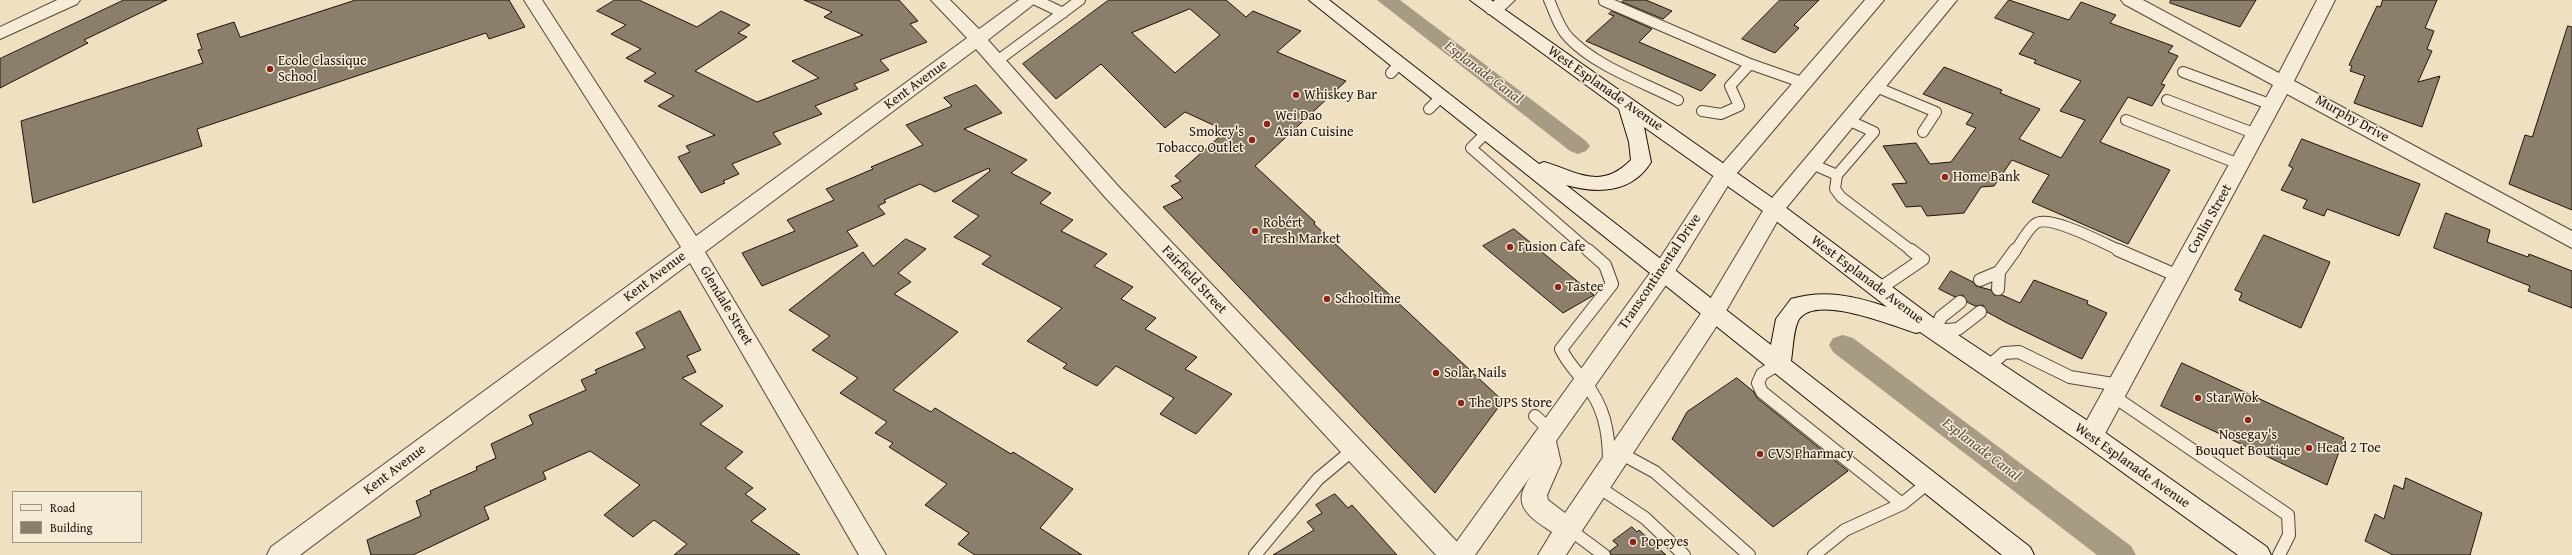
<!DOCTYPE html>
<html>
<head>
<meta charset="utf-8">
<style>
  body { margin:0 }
  #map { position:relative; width:2572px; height:555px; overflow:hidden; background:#efe0c2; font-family:"Gentium Book Plus",serif }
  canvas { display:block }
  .legend { position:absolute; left:12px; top:491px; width:130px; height:52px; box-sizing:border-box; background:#f5ebd7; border:1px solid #9f9585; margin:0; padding:5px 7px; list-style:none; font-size:12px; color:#1f140b }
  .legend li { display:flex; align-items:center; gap:8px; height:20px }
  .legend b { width:20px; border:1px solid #9f9585 }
</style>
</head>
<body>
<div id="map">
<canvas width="2572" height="555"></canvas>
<ul class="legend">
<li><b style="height:5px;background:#f5ebd7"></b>Road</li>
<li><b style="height:11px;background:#8b7e6a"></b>Building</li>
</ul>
</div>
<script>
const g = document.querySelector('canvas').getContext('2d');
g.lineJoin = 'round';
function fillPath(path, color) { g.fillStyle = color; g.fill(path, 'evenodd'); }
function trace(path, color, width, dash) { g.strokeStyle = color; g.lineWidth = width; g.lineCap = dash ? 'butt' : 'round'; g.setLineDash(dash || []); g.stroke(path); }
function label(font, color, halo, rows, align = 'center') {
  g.font = font + ' "Gentium Book Plus",serif'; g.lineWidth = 3; g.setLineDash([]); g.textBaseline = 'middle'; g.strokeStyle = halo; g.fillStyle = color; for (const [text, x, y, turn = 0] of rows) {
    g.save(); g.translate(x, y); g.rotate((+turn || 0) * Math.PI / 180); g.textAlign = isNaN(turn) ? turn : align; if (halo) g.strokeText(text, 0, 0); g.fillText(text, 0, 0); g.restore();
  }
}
fillPath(new Path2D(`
  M1377 0H1400L1586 141 1590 146 1586 151 1578 154 1570 151Z
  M1843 335 1853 338 2131 546 2136 555H2097L1833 352 1829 345 1833 338Z`), '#a89b84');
const building = new Path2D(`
  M124 0H167L84 40 88 43 0 88V59Z
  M356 0H509L525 27 489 39 486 33 197 129 202 146 33 203 21 121 203 63 198 50 202 49 197 34 234 22 240 37Z
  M615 0H639L697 27 721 11 750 25 738 33 747 37 695 71 757 102 819 78 792 61 863 35 824 17 832 12 804 0H899L918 21 910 24 927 42 880 60 889 70 854 84 858 89 815 106 822 114 773 133 781 144 732 164 739 174 723 181 725 183 701 193 678 157 690 152 686 146 715 135 658 106 674 96 644 81 656 73 626 58 641 49 611 34 626 25 597 11Z
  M1109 0H1226L1246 17 1253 11 1301 31 1277 52 1346 81 1255 166 1315 222 1314 224 1503 401 1435 493 1163 207 1183 198 1171 186 1181 181 1175 176 1226 131 1185 112 1165 128 1101 64 1056 99 1023 64ZM1190 9 1220 35 1175 73 1132 33Z
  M1624 0H1646L1672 11 1663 19 1622 2Z
  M1780 0H1819L1794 25 1799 28 1775 53 1742 39Z
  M2009 0 2069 20 2081 2 2116 15 2110 23 2173 46 2168 52 2178 56 2161 84 2165 85 2152 106 2128 97 2100 142 2170 170 2128 244 2032 202 2049 175 2012 160 1994 186 1981 187 1964 213 1927 216 1921 206 1906 207 1892 184 1907 183 1883 146 1916 143 1930 164 1951 162 1976 128 1966 124 1973 114 1923 94 1944 67 2002 90 2000 93 2040 109 2019 139 2061 158 2085 120 2060 111 2081 81 2034 63 2036 60 2019 54 2034 33 1995 18Z
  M2171 0H2256L2240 27 2170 3Z
  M2383 0H2437L2425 28 2434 31 2427 49 2432 51 2418 82 2440 76 2422 127 2354 103 2365 76 2350 71 2352 66 2349 65 2377 6 2380 7Z
  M1612 11 1652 29 1639 42 1716 75 1701 91 1586 41 1614 16 1609 14Z
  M2568 26 2572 27V210L2509 184 2525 135 2532 137Z
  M976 85 1002 113 964 129 1027 160 1011 173 1051 193 1040 203 1073 220 1061 231 1107 254 1094 266 1133 287 1121 299 1156 318 1145 329 1197 357 1185 369 1232 394 1196 434 1160 414 1174 398 1116 366 1097 386 1063 368 1067 364 1027 341 1062 308 982 264 991 256 954 237 979 216 952 201 990 171 989 168 935 192 920 184 884 200 886 202 878 206 885 214 847 231 858 246 762 286 742 253 795 231 787 220 834 200 826 189 873 169 871 167 923 145 906 125 952 106 944 98Z
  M2302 139 2420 184 2399 236 2327 209 2324 216 2303 208 2307 200 2281 190 2293 168 2289 166Z
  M2446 213 2490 230 2487 242 2528 257 2529 254 2572 271V308L2528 291 2530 286 2434 248Z
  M1514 229 1594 295 1563 313 1483 246Z
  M2264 235 2330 262 2301 328 2239 300 2242 293 2235 290Z
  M906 239 926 249 898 273 911 282 894 294 958 332 893 390 931 412 935 408 1011 454 1013 452 1073 489 1040 528 1082 555H975L958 544 969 533 925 505 947 484 889 447 893 443 875 433 887 422 840 393 858 378 812 350 830 336 789 310 863 252 873 266Z
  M1951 271 1973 282 1976 286 1991 290 1994 295H2002L2020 303 2034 280 2088 301 2087 304 2107 313 2082 359 2007 323 1987 312 1983 305 1975 306 1967 302 1963 295 1955 297 1939 289Z
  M680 311 701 350 687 356 696 372 682 378 723 406 700 424 743 452 725 468 753 488 745 494 766 509 751 521 800 555H674L687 544 654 520 633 537 604 515 640 485 590 451 543 472 546 479 484 507 489 519 413 555H371L367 540 421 516 416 501 431 494 430 491 477 470 476 467 496 458 491 444 533 424 529 415 586 390 581 380 597 373 595 370 645 348 636 333Z
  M2182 363 2344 438 2327 485 2161 406Z
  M1737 378 1754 392 1757 398 1848 471 1773 527 1672 439 1687 412Z
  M2406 478 2482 513 2470 555H2393L2365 541 2375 514 2384 519 2394 485 2403 489Z
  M1335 494 1348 508 1352 505 1397 555H1273L1314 530 1307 522 1322 513 1316 505Z
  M1632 527 1637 532 1639 530 1666 555H1611L1610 551 1618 545 1613 541Z`);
fillPath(building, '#8b7e6a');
trace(building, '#1f140b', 1);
const serviceFar1 = new Path2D(`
  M1036 0 1063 13
  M1549 0C1555 13 1559 28 1569 38 1597 67 1643 82 1678 100
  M1604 1 1750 64 1804 83
  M997 61 1080 0
  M2183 72 2272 105
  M1391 73 1399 64
  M1876 87 1936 112 1923 132
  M2167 100 2256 134
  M1429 109 1441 97
  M1702 111 1721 114 1739 106 1730 86 1750 64
  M1848 120 1874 132 1837 175 1835 189 1841 197 1912 251
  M2126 120 2239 164
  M1486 133 1471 148 1589 251
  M1812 164 1837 175
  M2015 251C2021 243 2027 230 2035 224 2048 213 2105 244 2121 251`);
const service = new Path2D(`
  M1588 250 1605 265 1612 284 1561 349C1567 362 1576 371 1584 381 1604 406 1609 431 1609 462
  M2118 250 2178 276
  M1999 272 2015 250
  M1980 280 1999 272 1998 289
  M1879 289 1923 259 1911 250
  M1960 302 1941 317 1935 331 1958 329 1980 312
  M1779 364 1762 374 1758 383 1762 392 1902 504
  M1988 367 2004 353 2019 352 2070 377 2119 385
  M2113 396 2288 515 2289 535 2279 555
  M1535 416 1550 430
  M1620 453 1655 472 1749 555
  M1597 486 1645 518 1684 555
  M1569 529 1604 555
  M1255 555 1318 479 1354 449
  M1814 555 1845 530 1902 504 1929 482`);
const minor = new Path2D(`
  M57 0H80L77 4 0 39V27Z
  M524 0H542L696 236 967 38 931 0H950L979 29 1019 0H1039L988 40 1118 186 1462 547 1466 555H1436L1104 196 976 49 705 252 886 555H859L690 263 300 555H267L271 547 681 247Z
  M1495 0H1515L1500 14H1488L1485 10Z
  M2121 0H2143L2279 73 2317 0H2335L2294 81 2572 231V248L2287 94 2100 443 2091 446 2082 443 2079 436 2082 429 2273 85 2124 4Z`);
const tertiary = new Path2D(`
  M1865 0H1884L1732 179 1671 278 1556 441 1561 463 1547 495 1548 500 1565 513 1706 306 1767 204 1939 0H1957L1782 213 1722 318 1566 555H1538L1552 532C1540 524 1518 512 1522 494 1523 489 1527 482 1530 477L1475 555H1447L1655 266 1718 169Z`);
const secondary = new Path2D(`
  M1309 0H1329L1539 164 1544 162C1578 172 1600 191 1631 160L1629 142 1619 109 1470 0H1491L1781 204 1943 325 2100 429 2267 547 2271 555H2238L2082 443 1920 332 1916 333C1893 326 1813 292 1798 321 1793 332 1793 349 1791 361L2030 547 2034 555H2002ZM1644 127 1767 214 1887 307C1856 296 1824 289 1791 299L1776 319 1771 345 1566 185C1598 194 1632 193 1651 162Z`);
trace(serviceFar1, '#534739', 12);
trace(service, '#534739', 14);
trace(minor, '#534739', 2);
trace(tertiary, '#534739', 2);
trace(secondary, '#1f140b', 2);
trace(serviceFar1, '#f5ebd7', 10);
trace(service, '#f5ebd7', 12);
fillPath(minor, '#f5ebd7');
fillPath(tertiary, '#f5ebd7');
fillPath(secondary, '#f5ebd7');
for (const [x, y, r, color] of [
  [270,69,4,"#8f2418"],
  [1296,95,4,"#8f2418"],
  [1267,124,4,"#8f2418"],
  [1252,140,4,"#8f2418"],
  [1945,177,4,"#8f2418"],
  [1255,231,4,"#8f2418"],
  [1510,247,4,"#8f2418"],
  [1558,287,4,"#8f2418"],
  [1327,299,4,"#8f2418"],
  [1436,373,4,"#8f2418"],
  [2198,398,4,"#8f2418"],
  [1461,403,4,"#8f2418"],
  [2248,420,4,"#8f2418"],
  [2309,448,4,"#8f2418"],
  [1760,454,4,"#8f2418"],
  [1633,542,4,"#8f2418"]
]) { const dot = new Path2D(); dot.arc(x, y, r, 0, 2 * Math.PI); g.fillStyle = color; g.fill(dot); trace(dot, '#f5ebd7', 1.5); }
label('14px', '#1f140b', '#f5ebd7', [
  ["Ecole Classique",278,61],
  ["School",278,77],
  ["Whiskey Bar",1304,95],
  ["Wei Dao",1275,116],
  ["Asian Cuisine",1275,132],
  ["Smokey's",1244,132,"right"],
  ["Tobacco Outlet",1244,148,"right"],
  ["Home Bank",1953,177],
  ["Robért",1263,223],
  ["Fresh Market",1263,239],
  ["Fusion Cafe",1518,247],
  ["Tastee",1566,287],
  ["Schooltime",1335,299],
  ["Solar Nails",1444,373],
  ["Star Wok",2206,398],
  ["The UPS Store",1469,403],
  ["Nosegay's",2248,435,"center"],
  ["Bouquet Boutique",2248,451,"center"],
  ["Head 2 Toe",2317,448],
  ["CVS Pharmacy",1768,454],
  ["Popeyes",1641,542]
], 'left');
label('14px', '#1f140b', '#f5ebd7', [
  ["Kent Avenue",916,85,-36],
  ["West Esplanade Avenue",1605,89,35],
  ["Murphy Drive",2352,119,29],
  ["Conlin Street",2210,219,-61],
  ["Transcontinental Drive",1660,272,-56],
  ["Kent Avenue",655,277,-37],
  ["Fairfield Street",1194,280,47],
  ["West Esplanade Avenue",1867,280,37],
  ["Glendale Street",726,306,59],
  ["West Esplanade Avenue",2132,466,35],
  ["Kent Avenue",395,470,-37]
]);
label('italic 15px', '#5d5141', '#f5ebd7', [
  ["Esplanade Canal",1483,73,37],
  ["Esplanade Canal",1981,450,37]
]);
</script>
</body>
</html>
